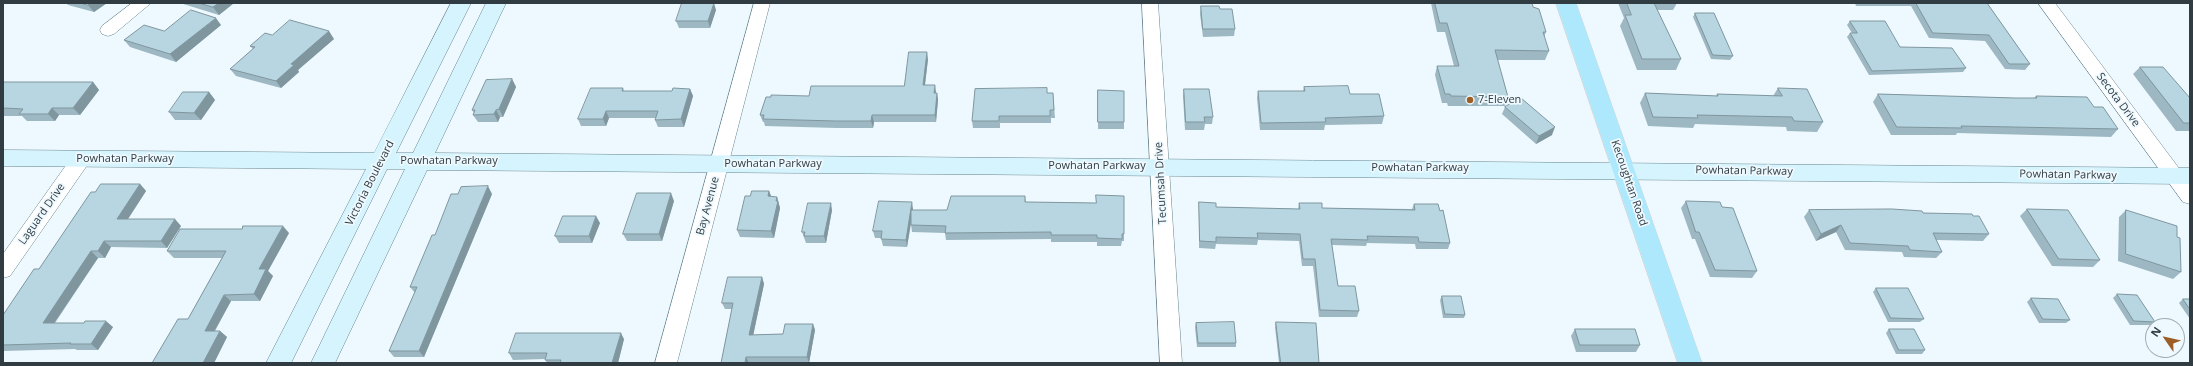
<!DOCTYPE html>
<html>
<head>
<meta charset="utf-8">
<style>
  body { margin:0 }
  #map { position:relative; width:2193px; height:366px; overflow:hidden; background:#edf9fe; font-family:"Open Sans",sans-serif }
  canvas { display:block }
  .frame { position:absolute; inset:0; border:4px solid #303c41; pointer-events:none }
  .north { position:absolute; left:2145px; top:318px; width:40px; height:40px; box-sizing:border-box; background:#edf9fe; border:1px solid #a1adb2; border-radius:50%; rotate:304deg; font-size:11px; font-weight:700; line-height:16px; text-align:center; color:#303c41 }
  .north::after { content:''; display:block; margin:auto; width:14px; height:18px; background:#9c5e24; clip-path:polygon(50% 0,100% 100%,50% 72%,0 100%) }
</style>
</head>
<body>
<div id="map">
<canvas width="2193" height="366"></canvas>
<div class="frame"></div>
<div class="north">N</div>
</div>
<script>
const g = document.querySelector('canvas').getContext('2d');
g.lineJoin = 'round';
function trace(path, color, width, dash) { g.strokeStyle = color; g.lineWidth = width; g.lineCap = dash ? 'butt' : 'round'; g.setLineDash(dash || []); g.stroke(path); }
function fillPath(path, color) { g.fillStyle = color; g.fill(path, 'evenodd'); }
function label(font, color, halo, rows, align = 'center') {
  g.font = font + ' "Open Sans",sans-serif'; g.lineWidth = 3.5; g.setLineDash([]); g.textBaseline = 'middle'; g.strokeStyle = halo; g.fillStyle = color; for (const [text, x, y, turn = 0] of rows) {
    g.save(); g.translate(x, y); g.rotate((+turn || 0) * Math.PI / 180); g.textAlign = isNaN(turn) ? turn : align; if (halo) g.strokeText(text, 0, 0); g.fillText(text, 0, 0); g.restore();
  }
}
const minor = new Path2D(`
  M132 3H151L114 34 108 36 102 34 100 30 102 26Z
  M754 3H770L677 363H655Z
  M1142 3H1158L1182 363H1160Z
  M2038 3H2055L2190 183V204L2183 202Z
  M81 152 88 154 90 159 88 164 10 276 3 278V254L74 154Z`);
const secondary = new Path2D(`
  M451 3H471L396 153H413L486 3H506L435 153 2190 168V184L427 170 335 363H311L405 169H387L291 363H266L366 169 3 166V150L374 153Z`);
const primary = new Path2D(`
  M1556 3H1576L1702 363H1678Z`);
trace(minor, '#67848e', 1);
trace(secondary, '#67848e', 1);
trace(primary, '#d1d4d5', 1);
fillPath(minor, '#fff');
fillPath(secondary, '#d6f4fe');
fillPath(primary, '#ade8fc');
fillPath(new Path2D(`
  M66 3H107L94 12 68 5Z
  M180 3H234L219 15Z
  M1431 3H1532L1533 7 1546 32 1544 37 1549 51 1545 60H1497L1508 97 1505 106H1448L1447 103H1442L1435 75 1437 66H1454L1445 32H1437Z
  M1618 3H1677L1673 10H1657L1681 59 1676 70H1637L1620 26 1624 18Z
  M1855 3H1987L2030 64 2025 70 2005 69 1985 41 1929 38 1911 6H1856Z
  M1201 6 1220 9 1235 29 1234 36 1203 37 1200 14Z
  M716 10 710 28H679L676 21Z
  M1695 13 1733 56 1730 60 1711 59 1693 17Z
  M1850 21 1900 47 1966 68 1963 72 1869 75 1847 37 1850 33H1852L1847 25Z
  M221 25 176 62 130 47 124 40 164 31Z
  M272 35 334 39 298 70 299 72 281 88 236 76 230 69 253 49 250 46Z
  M928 59 925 85 936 93H937L938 100 936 122H874L873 128H837L765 126 764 122H763L760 115 771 97 809 96 904 86Z
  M2140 67 2190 98V131H2176L2133 74Z
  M512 79 516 87 503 117H500L498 122H478L473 115 474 113 472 110Z
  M3 82H93L99 90 80 115H59L55 121H27L22 116H3Z
  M1304 87 1350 94 1384 116 1382 124 1325 125 1324 130H1260L1257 98 1258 91H1303Z
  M623 88 624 91H672L690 89 693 96 684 127H658L655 120V118H609L606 126H581L578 119Z
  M1778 88 1823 122 1817 132 1787 131 1786 127 1695 124 1693 128 1648 126 1640 103 1645 93 1716 96 1717 94 1773 96Z
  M1184 89 1213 117 1212 124H1205L1204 130H1185L1183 96Z
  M1098 90 1124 122V129H1098Z
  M209 92 215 100 201 120H175L169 112Z
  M1048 93H1053L1055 118H1051V123H1000V128H973L972 121Z
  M1878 94 2015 98H2034L2036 96 2094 107 2118 129 2111 137 1957 133 1956 135H1891L1873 102Z
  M1505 107 1552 135 1536 144 1502 114Z
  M140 184 146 191 128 219 181 226 167 248 111 247 105 258H98L55 323 113 327 98 350H77L75 349 3 351V315L39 269 95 192Z
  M769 191 771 197H777L780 208 774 238 740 237 737 230 750 196Z
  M492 194 424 357H394L389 351 415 293 410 287 435 235Z
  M1025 196 1026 202H1028L1096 203 1124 196V241H1122L1121 246H1097V242H1051V239L946 240 945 233 912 232 911 224 907 247 883 246 881 238H875L873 231 913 209V210H947Z
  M674 201 662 241H627L623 234Z
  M1686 201 1722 207 1757 271 1752 278 1710 277 1695 239H1692L1681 208Z
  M1199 202 1216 207 1298 209 1299 203 1322 208 1412 209 1414 204 1440 211 1450 243 1448 249H1416L1415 244 1367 243 1366 246 1332 245 1338 286 1359 311 1357 317H1319L1313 266H1302L1299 241 1258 240 1257 245 1216 244 1215 249 1199 248Z
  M2027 209 2100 260 2093 267 2052 266 2020 216Z
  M832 210 826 243H806L802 232Z
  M1809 210 1923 213 1973 216 1989 234 1983 241 1936 240 1942 252 1936 258 1904 257 1902 252 1845 250 1836 232 1816 241 1804 217Z
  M2126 210 2181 272 2173 279 2118 261 2119 217Z
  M600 223 592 243H559L555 236Z
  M242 229 289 233 268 271 273 276 260 301H231L215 331H220L227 337 214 363H152L188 319 222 258H174L167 251Z
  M762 277 764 284 753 335 783 334 813 324 815 330 809 363H721L732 309H725L722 303Z
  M1876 288 1924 319 1920 322H1888L1873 292Z
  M2117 294 2155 322 2150 325H2130L2113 298Z
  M1442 296 1465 315 1464 318H1443L1440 300Z
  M2031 298 2070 320 2066 323H2039L2027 302Z
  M2183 299H2190V319L2179 303Z
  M1276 322 1319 363H1279L1275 327Z
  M1196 323 1236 343V347H1197L1195 327Z
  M1575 329 1640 345 1636 352H1576L1571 336Z
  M1889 329 1925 350 1922 354H1896L1886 333Z
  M624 339 618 363H547L545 359 513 360 509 353Z`), '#9db8c2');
fillPath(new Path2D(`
  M90 3H107L94 12 88 5Z
  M219 3H234L219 15 213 7Z
  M714 3 716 10 710 28 708 21Z
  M216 18 221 25 176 62 170 54Z
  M329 31 334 39 298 70 299 72 281 88 276 81 291 64Z
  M927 52 928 59 924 92 923 85Z
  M512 79 516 87 503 117 499 109Z
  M93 82 99 90 80 115 73 108Z
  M935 85 936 92 935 100 934 93Z
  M690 89 693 96 684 127 681 119Z
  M209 92 215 100 201 120 194 113Z
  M937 93 938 100 936 122 935 115Z
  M52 108 59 115 55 121 48 114Z
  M496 110 500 117 498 122 494 114Z
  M606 111 609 118 606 126 603 119Z
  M872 115 874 122 873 128 871 121Z
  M1555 127 1552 135 1536 144 1539 136Z
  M140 184 146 191 124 225 117 219Z
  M488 186 492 194 424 357 419 351Z
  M769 191 772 198 768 196Z
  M671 193 674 201 662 241 659 234Z
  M777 197 780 208 774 238 771 231Z
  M912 202 913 209 907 247 906 240Z
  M831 203 832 210 826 243 824 236Z
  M596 216 600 223 592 243 589 236Z
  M175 219 181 226 167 248 161 241Z
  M1841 225 1836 232 1816 241 1821 234Z
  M283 226 289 233 268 271 273 276 260 301 254 294 259 269Z
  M104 241 111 247 105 258 98 251Z
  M91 251 98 258 50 329 43 323Z
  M762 277 764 284 752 341 749 335Z
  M224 295 231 301 211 337 205 331Z
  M106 321 113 327 98 350 91 344Z
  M813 324 815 330 809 363 807 357Z
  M220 331 227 337 214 363H203Z
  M621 333 624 339 618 363H612Z
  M746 357 749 363H745Z`), '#80969e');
const building = new Path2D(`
  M81 3H90L88 5Z
  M199 3H219L213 7Z
  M682 3H714L708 21H676Z
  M1435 3H1532L1533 7 1539 9 1546 32H1543L1549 51 1495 50 1508 97 1451 96 1450 94H1445L1437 66H1459L1447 23H1440Z
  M1627 3H1654L1681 59H1642L1625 15H1631Z
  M1916 3H1987L2030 64H2009L1989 35 1933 33Z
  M1201 6H1219L1220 9H1232L1235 29H1203Z
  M191 10 216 18 170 54 124 40 144 25 164 31Z
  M1695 13H1714L1733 56 1713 55Z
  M290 20 329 31 291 64 294 65 276 81 230 69 255 47 250 46 265 33 272 35Z
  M1850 21H1885L1900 47 1952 48 1966 68 1872 71 1850 33H1857Z
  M909 52H927L923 85H935L934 93H937L935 115H872L871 121H835L763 119 764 115H760L766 97H771V95L809 96 811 86H904Z
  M2140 67H2163L2190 98V123H2184Z
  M512 79 499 109 496 110 494 114 473 115 475 110H472L486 80Z
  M3 82H93L73 108H52L48 114H19L23 109 3 108Z
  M1348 86 1350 94H1379L1384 116 1325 118 1326 122 1261 123 1258 91H1305L1304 87Z
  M591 88H623L622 91H672L673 88 690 89 681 119 655 120 658 111H606L603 119H578Z
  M1047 88V93H1053L1054 110H1050V116H999V121H972L975 89Z
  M1778 88 1807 89 1823 122 1794 121 1792 117 1697 115 1698 118 1653 117 1645 93 1718 96 1717 94 1782 96Z
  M1184 89H1209L1213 117H1204L1205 122H1186Z
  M1098 90 1124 91V122H1098Z
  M183 92H209L194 113 169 112Z
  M1878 94 2015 98H2037L2036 96 2087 97 2094 107H2103L2118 129 1961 126 1962 128 1897 127Z
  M1521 98 1555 127 1539 136 1505 107Z
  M101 184H140L117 219H175L161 241H104L98 251H91L43 323H84L85 321H106L91 344H70L71 343 3 345V315L34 269H39L91 192H95Z
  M488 186 419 351H389L417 287H410L432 235H435L451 194H458L461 187Z
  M752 191H769L768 196 777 197 776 201H778L771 231 737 230 745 196H750Z
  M637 193H671L659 234H623Z
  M1096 195 1124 196V234H1122V239L1097 238V235H1051V232L945 233 946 226 911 225V210H947L951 196H1025V202H1028L1096 203Z
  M879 201 912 202 906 240 881 239 882 231H873Z
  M1686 201 1720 202 1722 207 1733 208 1757 271 1715 270 1699 232H1696Z
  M1199 202 1216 203V207L1300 209 1299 203H1322V208L1415 210 1414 204H1438L1440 211 1443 210 1450 243 1419 242 1418 237 1367 236 1368 240 1331 239 1338 286H1355L1359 311 1320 310 1315 259H1303L1300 234 1257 233 1258 238 1216 237V242L1200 241Z
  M808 203H831L824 236H804L805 232H802Z
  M1892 209 1922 211 1923 213 1972 214 1973 216H1979L1989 234 1933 233 1942 252 1910 250 1908 246 1850 243 1841 225 1821 234 1809 210Z
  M2027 209 2068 210 2100 260 2059 259Z
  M2126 210 2177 226V237L2180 238 2181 272 2126 254Z
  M563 216H596L589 236H555Z
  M243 226H283L259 269H266L254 294 224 295 205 331H220L203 363H152L178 319H188L226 251H167L180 229H242Z
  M728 277H762L749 335 783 334 785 324H813L807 357H746L745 363H721L733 303H722Z
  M1876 288H1908L1924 319 1891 318Z
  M2117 294 2137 295 2155 322 2134 321Z
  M1442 296H1461L1465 315 1445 314Z
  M2031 298 2058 299 2070 320 2043 319Z
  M2183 299H2190V309Z
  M1234 322 1236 343H1198L1196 323Z
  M1276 322 1316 323 1319 363H1281Z
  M1575 329H1635L1640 345H1580Z
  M1889 329H1914L1925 350H1899Z
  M516 333H621L612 363H560L561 360H545L547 353H509Z`);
fillPath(building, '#b7d6e1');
trace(building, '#80969e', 1);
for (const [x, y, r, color] of [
  [1470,100,4,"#9c5e24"]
]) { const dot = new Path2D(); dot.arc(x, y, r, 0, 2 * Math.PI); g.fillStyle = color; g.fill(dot); trace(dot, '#edf9fe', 1.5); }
label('11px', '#303c41', '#edf9fe', [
  ["7-Eleven",1478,100]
], 'left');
label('11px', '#303c41', '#edf9fe', [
  ["Secota Drive",2118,100,53],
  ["Powhatan Parkway",125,159],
  ["Powhatan Parkway",449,161],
  ["Powhatan Parkway",773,164],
  ["Powhatan Parkway",1097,166],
  ["Powhatan Parkway",1420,168],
  ["Powhatan Parkway",1744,171,1],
  ["Powhatan Parkway",2068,175,1],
  ["Victoria Boulevard",370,183,-63],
  ["Tecumsah Drive",1161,183,-93],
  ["Kecoughtan Road",1629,183,71],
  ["Bay Avenue",708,206,-75],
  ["Laguard Drive",42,214,-55]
]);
</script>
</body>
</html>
